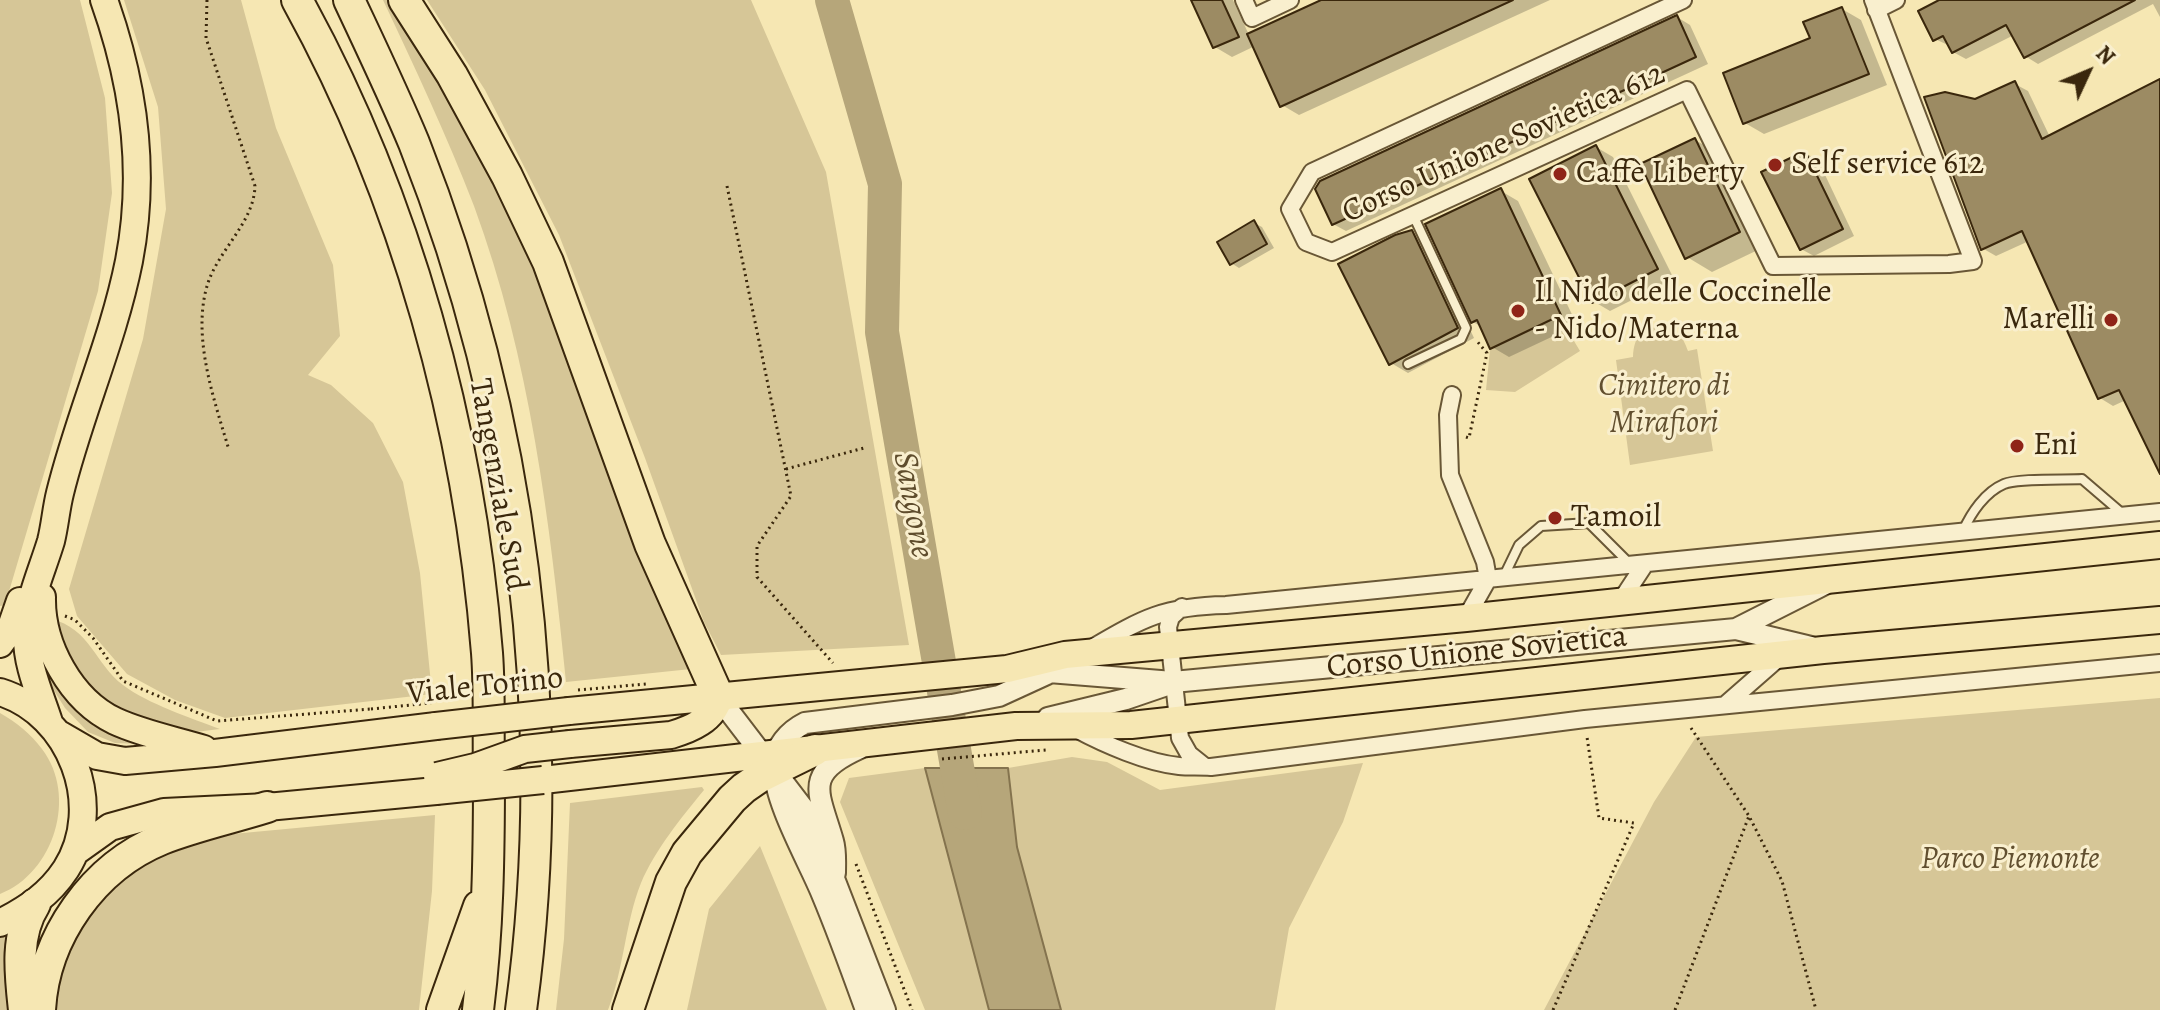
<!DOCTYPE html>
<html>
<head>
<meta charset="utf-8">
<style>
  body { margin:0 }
  #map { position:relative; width:2160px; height:1010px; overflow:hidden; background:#f6e7b3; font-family:Alegreya,serif }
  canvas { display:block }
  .north { position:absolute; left:2048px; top:32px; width:80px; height:80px; -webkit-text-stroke:6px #f9efce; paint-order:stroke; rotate:46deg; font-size:22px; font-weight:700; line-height:32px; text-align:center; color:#3a270c }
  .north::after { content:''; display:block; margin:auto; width:28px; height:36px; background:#3a270c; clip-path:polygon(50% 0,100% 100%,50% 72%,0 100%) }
</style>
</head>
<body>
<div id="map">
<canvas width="2160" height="1010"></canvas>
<div class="north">N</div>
</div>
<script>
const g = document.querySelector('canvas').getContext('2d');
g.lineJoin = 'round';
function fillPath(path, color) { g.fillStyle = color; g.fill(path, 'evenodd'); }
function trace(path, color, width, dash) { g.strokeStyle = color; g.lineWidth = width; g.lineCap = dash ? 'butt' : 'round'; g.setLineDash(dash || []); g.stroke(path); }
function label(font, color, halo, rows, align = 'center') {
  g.font = font + ' Alegreya,serif'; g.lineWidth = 6; g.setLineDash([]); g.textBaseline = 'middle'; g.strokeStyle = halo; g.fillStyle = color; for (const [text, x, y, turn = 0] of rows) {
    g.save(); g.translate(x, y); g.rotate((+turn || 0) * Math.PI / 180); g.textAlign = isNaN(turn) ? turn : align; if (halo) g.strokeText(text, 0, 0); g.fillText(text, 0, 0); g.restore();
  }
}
fillPath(new Path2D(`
  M0 0H80L105 98 112 193 98 291 5 605 0 606Z
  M124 0H241L276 128 333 265 340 336 308 375 331 385 373 423 403 482 420 573 432 694 225 718 175 700 127 674 77 616 69 589 143 339 166 209 158 107Z
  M383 0H387L414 38 503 193 551 298 691 669 566 682C550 521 530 358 474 206 447 136 415 68 383 0Z
  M427 0H751L826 172 909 645 721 655 704 622 645 458 559 235 485 90Z
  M1559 316 1580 351 1515 392 1486 390 1490 349Z
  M1664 326C1679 331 1683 337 1688 351L1697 349 1713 451 1630 465 1616 360 1633 357C1634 335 1642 328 1664 326Z
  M51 619C90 628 95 664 123 685 148 704 191 718 220 729L187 733 114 709 86 685 67 659Z
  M34 632 143 744 115 743 88 732 65 708 41 670Z
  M2160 698V1010H1544L1654 802 1696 737Z
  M0 713C17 723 30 733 42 749 78 796 54 873 0 894Z
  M1072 757 1107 762 1160 790 1363 763 1343 822 1289 928 1275 1010H1061L1017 847 1008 768Z
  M925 768 989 1010H925L840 802 849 778Z
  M702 787 704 790C681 818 655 850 641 883 625 923 624 969 608 1010H556L564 939 570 803Z
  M435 815 432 891 419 1010H48L67 938 136 862 211 836Z
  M760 846 827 1010H687L709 909Z
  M8 934 12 939 15 1010H0V938Z`), '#d6c697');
const water = new Path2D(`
  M925 768H1008L1017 847 1061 1010H989Z`);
fillPath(water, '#b6a67a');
trace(water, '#84734e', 2);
fillPath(new Path2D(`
  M1193 0H1233L1249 35 1326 0H1550L1299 115 1282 105 1255 46 1232 57 1215 47Z
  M1943 0H2160V17L2153 4 2038 64 2025 56 2014 35 1966 59 1953 52 1950 46 1935 39Z
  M1842 9 1861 20 1887 85 1764 134 1745 123 1812 39Z
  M1677 17 1690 25 1708 64 1346 231 1333 224Z
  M2160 82V466L2126 400 2113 406 2100 398 2029 241 1996 256 1982 248 1976 101 2015 84 2028 91 2050 137Z
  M1695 140 1720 154 1764 247 1712 272 1687 257Z
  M1596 147 1613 157 1674 279 1610 311 1593 301Z
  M1805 153 1818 160 1854 236 1814 256 1801 249Z
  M1501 191 1518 201 1577 325 1509 357 1492 347 1482 327 1473 322Z
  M1254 223 1262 227 1274 248 1239 268 1231 263Z
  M1412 232 1429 242 1474 338 1408 373 1391 363Z`), '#0003');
trace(new Path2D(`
  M832 0 885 184 882 332 965 813`), '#b6a67a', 34);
const building = new Path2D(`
  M1191 0H1222L1239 37 1213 48Z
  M1321 0H1513L1280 107 1247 34Z
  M1939 0H2135L2024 58 2006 25 1952 53 1943 36 1933 41 1918 11Z
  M1842 7 1869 74 1743 124 1723 73 1810 38 1803 22Z
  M1677 15 1696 57 1332 225 1315 189 1320 181Z
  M2160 79V474L2119 390 2098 399 2022 231 1981 250 1924 97 1945 92 1975 99 2015 81 2042 139Z
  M1695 138 1740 232 1685 259 1640 164Z
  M1596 145 1658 269 1592 303 1529 179Z
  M1805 151 1843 229 1800 250 1761 172Z
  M1501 188 1561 315 1490 349 1477 320 1471 323 1425 224Z
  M1254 220 1267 244 1230 265 1217 242Z
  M1412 230 1458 328 1389 365 1338 264 1395 235Z`);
fillPath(building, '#9c8b63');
trace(building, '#3a270c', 2);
const service = new Path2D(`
  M1408 364 1461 339 1466 328 1413 215
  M1963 531C1971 513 1985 492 2004 484 2017 478 2065 480 2082 479L2124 515
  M1504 576 1519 545 1541 526 1589 523 1630 564`);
const minor = new Path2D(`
  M1244 0 1252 18 1290 0
  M1683 0 1312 172 1290 209 1306 242 1332 252 1687 90 1773 266 1949 264 1973 261 1873 0
  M1876 10 1896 0
  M1452 395 1448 415 1450 475 1485 562 1488 579 1466 618
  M1620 602 1645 564
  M1182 607 1171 617 1168 627 1180 738 1189 754 1204 766
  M1092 648C1143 618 1165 606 1226 605L2160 512
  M1725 705 1781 656
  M1076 729C1104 744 1147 763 1179 766 1189 767 1200 766 1211 767L1585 719 2160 663`);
const tertiary = new Path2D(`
  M1736 629 1825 584
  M1024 670 1173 682 1736 629 1811 647
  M719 698 803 808 835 881 885 1010
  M1048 718 1126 699 1167 685
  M835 873C835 862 836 851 833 841 819 792 802 774 860 748
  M866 1010C852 971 838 932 822 894 808 860 774 802 774 766 774 747 789 731 805 723L952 705 999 696 1047 674`);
const primary = new Path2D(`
  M42 597C41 645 71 700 115 721 143 734 175 740 204 749
  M0 644 10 630 20 601
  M0 692C71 714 106 806 66 869 49 895 27 909 0 923
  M569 711 1007 669 1065 655 1466 618 2160 545
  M49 722C40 694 26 664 27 634 27 602 42 571 51 541 55 525 56 509 60 493 79 415 113 341 129 261 146 173 134 84 104 0
  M59 734 97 756 125 761 215 753 436 726
  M570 744 671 735C691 729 713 720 719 698
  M543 780 1016 726 1131 725 1823 650 2160 620
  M75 852 110 827 164 812 267 807 436 791`);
const motorway = new Path2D(`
  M297 0C407 199 469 427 487 653 490 693 488 734 489 774 489 854 488 931 478 1010
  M349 0C371 47 394 95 414 143 522 417 561 718 521 1010
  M404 0 452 75 507 176 548 262 650 544 719 698
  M24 1010C20 974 15 935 35 904
  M40 1010C44 937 93 867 162 839 195 826 232 818 267 807
  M442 1010 479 906
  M628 1010 671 882 687 853 732 799 744 788 760 777 815 750`);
trace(service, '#695736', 12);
trace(minor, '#695736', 20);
trace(tertiary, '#695736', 24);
trace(primary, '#3a270c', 30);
trace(motorway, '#3a270c', 34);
trace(new Path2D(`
  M207 0 206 38 255 186C254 221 221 248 209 280 190 333 214 399 229 450
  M727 186 791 496 757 546V577L833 663
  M1466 437 1469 438 1487 353 1476 340
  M786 469 864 448
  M65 616 75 620 93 638 123 681 217 721 371 709
  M1691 728 1749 816 1782 881 1816 1010
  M942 759 1046 750
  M856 864 912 1010
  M1553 1010 1634 823 1599 818 1587 737
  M1675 1010 1749 816`), '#3a270c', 3, [2, 4]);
trace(service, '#f9efce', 8);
trace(minor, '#f9efce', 16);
trace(tertiary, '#f9efce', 20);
trace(primary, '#f6e7b3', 26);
trace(motorway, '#f6e7b3', 30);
const primaryBridge = new Path2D(`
  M436 726 569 711
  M437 776 475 767 525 749 570 744
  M436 791 543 780`);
trace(primaryBridge, '#3a270c', 30, []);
trace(new Path2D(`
  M578 690 646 684
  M371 709 431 703`), '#3a270c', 3, [2, 4]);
trace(primaryBridge, '#f6e7b3', 26);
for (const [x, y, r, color] of [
  [1775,165,8,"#8f2418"],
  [1560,174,8,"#8f2418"],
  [1518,311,8,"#8f2418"],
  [2111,320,8,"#8f2418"],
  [2017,446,8,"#8f2418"],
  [1555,518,8,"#8f2418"]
]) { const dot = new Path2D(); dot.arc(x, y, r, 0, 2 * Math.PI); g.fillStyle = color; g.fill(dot); trace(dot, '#f9efce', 3); }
label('32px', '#3a270c', '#f9efce', [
  ["Corso Unione Sovietica 612",1504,144,-24],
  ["Tangenziale Sud",497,485,80],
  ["Corso Unione Sovietica",1477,653,-6],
  ["Viale Torino",485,687,-6]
]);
label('32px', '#3a270c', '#f9efce', [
  ["Self service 612",1791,165],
  ["Caffè Liberty",1576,174],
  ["Il Nido delle Coccinelle",1534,293],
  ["- Nido/Materna",1534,330],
  ["Marelli",2095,320,"right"],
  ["Eni",2033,446],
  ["Tamoil",1571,518]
], 'left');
label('italic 32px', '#614f2f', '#f9efce', [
  ["Cimitero di",1664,387],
  ["Mirafiori",1664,424],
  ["Parco Piemonte",2010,860]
]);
label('italic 34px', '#5f4d2d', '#f9efce', [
  ["Sangone",912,505,80]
]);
</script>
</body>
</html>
